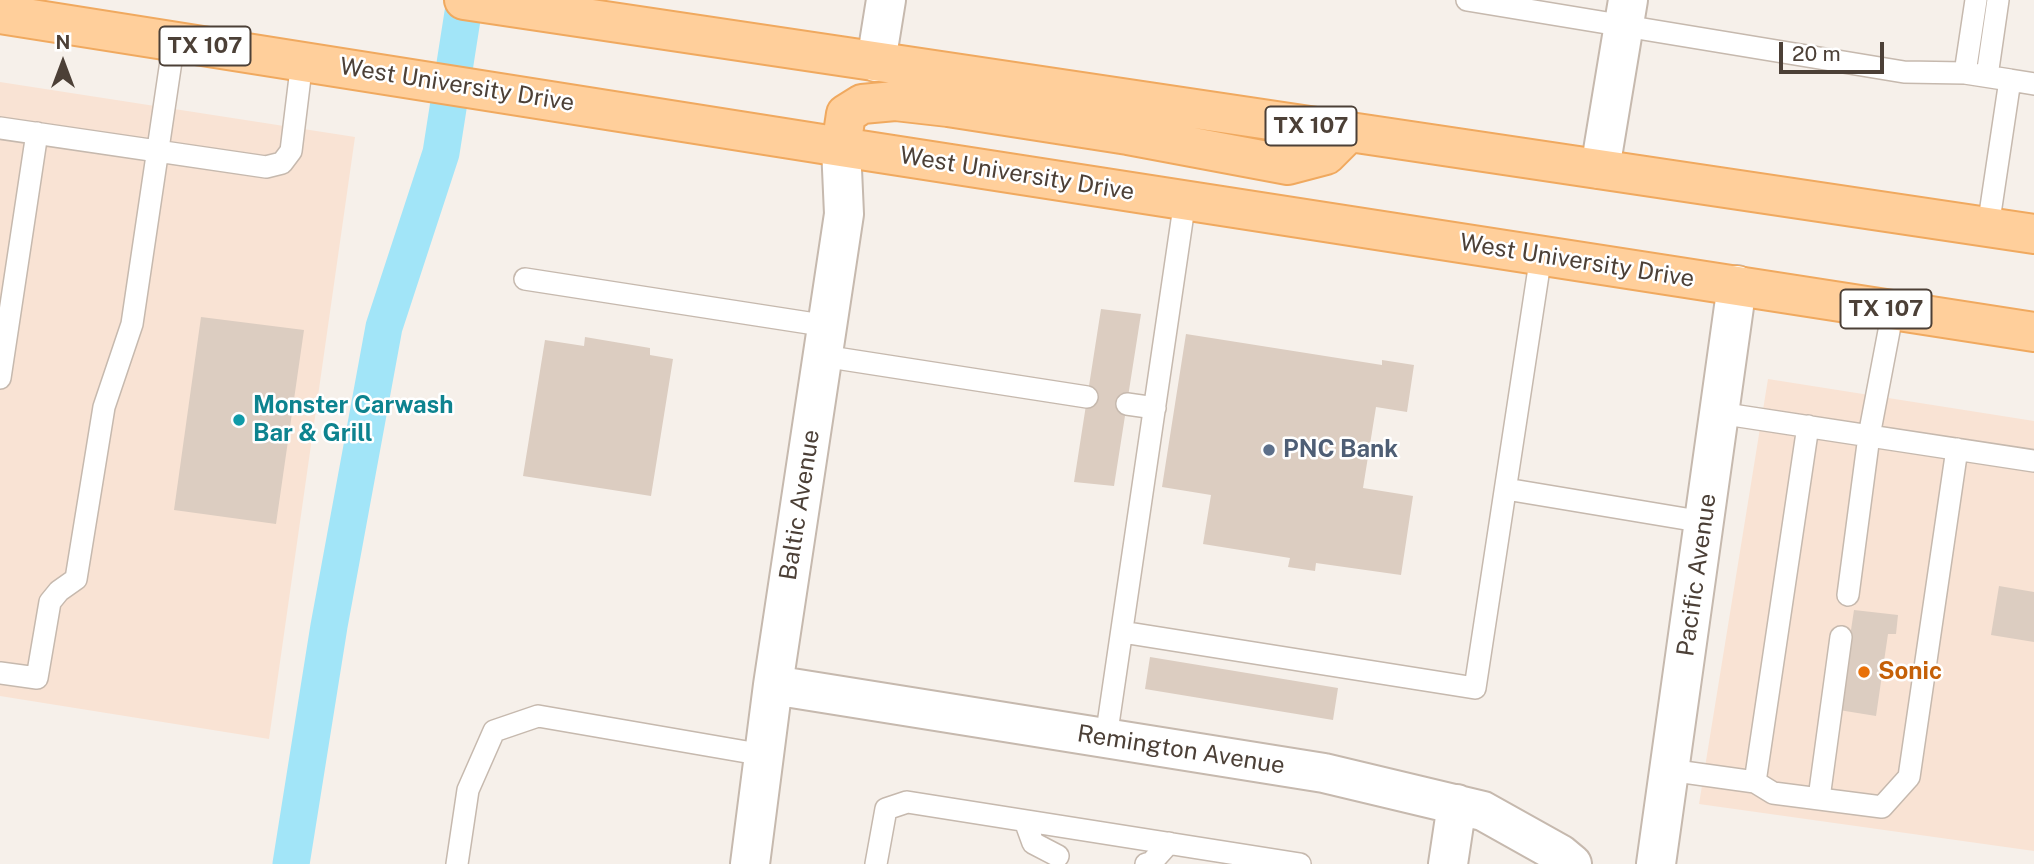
<!DOCTYPE html>
<html>
<head>
<meta charset="utf-8">
<style>
  body { margin:0 }
  #map { position:relative; width:2034px; height:864px; overflow:hidden; background:#f6f0ea; font-family:"Public Sans",sans-serif }
  canvas { display:block }
  .north { position:absolute; left:28px; top:28px; width:70px; height:70px; -webkit-text-stroke:5px #fff; paint-order:stroke; rotate:0deg; font-size:19px; font-weight:700; line-height:28px; text-align:center; color:#4c4037 }
  .north::after { content:''; display:block; margin:auto; width:24px; height:32px; background:#4c4037; clip-path:polygon(50% 0,100% 100%,50% 72%,0 100%) }
  .scale { position:absolute; left:1779px; top:42px; width:105px; height:32px; box-sizing:border-box; border:4px solid #4c4037; border-top:0; padding-left:9px; font-size:21px; line-height:24px; white-space:nowrap; color:#4c4037; -webkit-text-stroke:5px #fff; paint-order:stroke }
</style>
</head>
<body>
<div id="map">
<canvas width="2034" height="864"></canvas>
<div class="north">N</div>
<div class="scale">20 m</div>
</div>
<script>
const g = document.querySelector('canvas').getContext('2d');
g.lineJoin = 'round';
function fillPath(path, color) { g.fillStyle = color; g.fill(path, 'evenodd'); }
function trace(path, color, width, dash) { g.strokeStyle = color; g.lineWidth = width; g.lineCap = dash ? 'butt' : 'round'; g.setLineDash(dash || []); g.stroke(path); }
function label(font, color, halo, rows, align = 'center') {
  g.font = font + ' "Public Sans",sans-serif'; g.lineWidth = 5; g.setLineDash([]); g.textBaseline = 'middle'; g.strokeStyle = halo; g.fillStyle = color; for (const [text, x, y, turn = 0] of rows) {
    g.save(); g.translate(x, y); g.rotate((+turn || 0) * Math.PI / 180); g.textAlign = isNaN(turn) ? turn : align; if (halo) g.strokeText(text, 0, 0); g.fillText(text, 0, 0); g.restore();
  }
}
fillPath(new Path2D(`
  M0 82 355 137 269 739 0 696Z
  M1768 379 2034 421V851L1699 804Z`), '#f9e3d4');
trace(new Path2D(`
  M291 864 329 626 384 327 441 153 465 0`), '#a2e5f8', 37);
fillPath(new Path2D(`
  M1101 309 1141 314 1114 486 1074 482Z
  M201 317 304 330 276 524 174 510Z
  M1186 334 1382 365V360L1414 365 1407 412 1376 407 1363 488 1413 496 1401 575 1316 563 1315 571 1288 567 1290 558 1203 544 1211 495 1162 487Z
  M585 337 650 348V355L673 359 651 496 523 476 545 340 584 346Z
  M1999 586 2034 592V642L1991 635Z
  M1854 610 1898 615 1896 634H1888L1876 716 1839 710Z
  M1150 657 1338 688 1333 720 1145 689Z`), '#dccdc1');
const service = new Path2D(`
  M1467 0 1904 72 1965 73 2010 80
  M1965 73 1976 0
  M1987 76 1998 0
  M0 128 266 167 282 163 291 151 302 61
  M1988 227 2010 80 2034 84
  M525 279 828 326
  M823 356 1087 397
  M0 378 37 133
  M1127 404 1155 408
  M1719 413 2034 461
  M1808 426 1755 782 1773 793 1882 807 1909 777 1957 449
  M1506 489 1704 522
  M1848 595 1869 436 1893 310
  M1122 632 1475 688 1541 255
  M0 673 37 678 50 602 59 591 76 579 104 407 132 324 174 41
  M1106 738 1185 200
  M1669 770 1755 782
  M1819 798 1841 637
  M1025 821 1033 843 1058 856
  M457 864 468 790 494 731 538 716 764 755
  M876 864 886 809 907 802 1300 864
  M1146 864 1151 863 1169 843`);
const minor = new Path2D(`
  M876 62 886 0
  M1600 169 1628 0
  M773 685 1324 773 1483 811 1560 854 1572 864
  M750 864 773 685 844 214 841 147
  M1448 864 1457 804
  M1656 864 1737 285`);
const primary = new Path2D(`
  M464 0 2034 234
  M0 14 841 147 2034 332
  M841 147 846 114 862 104 895 101 948 107 1128 135 1288 165 1326 155 1349 132`);
trace(service, '#c6b9ae', 24);
trace(minor, '#c6b9ae', 42);
trace(primary, '#f0a95f', 42);
trace(service, '#fff', 21);
trace(minor, '#fff', 38);
trace(primary, '#ffcf9b', 38);
for (const [x, y, r, color] of [
  [239,420,7,"#0f9aa8"],
  [1269,450,7,"#5c6f8a"],
  [1864,672,7,"#e8710a"]
]) { const dot = new Path2D(); dot.arc(x, y, r, 0, 2 * Math.PI); g.fillStyle = color; g.fill(dot); trace(dot, '#fff', 2.5); }
for (const [x, y, w] of [
  [205,46,91],
  [1311,126,91],
  [1886,309,91]
]) { const box = new Path2D(); box.roundRect(x - w / 2, y - 19.5, w, 39, 5); g.fillStyle = '#fff'; g.fill(box); trace(box, '#4c4037', 2); }
label('bold 23px', '#4c4037', null, [
  ["TX 107",205,46],
  ["TX 107",1311,126],
  ["TX 107",1886,309]
]);
label('24px', '#4c4037', '#fff', [
  ["West University Drive",457,85,9],
  ["West University Drive",1017,174,9],
  ["West University Drive",1577,261,9],
  ["Baltic Avenue",800,505,-81],
  ["Pacific Avenue",1697,575,-82],
  ["Remington Avenue",1181,750,9]
]);
label('bold 24px', '#0d838f', '#fff', [
  ["Monster Carwash",253,406],
  ["Bar & Grill",253,434]
], 'left');
label('bold 24px', '#4e5e75', '#fff', [
  ["PNC Bank",1283,450]
], 'left');
label('bold 24px', '#c56008', '#fff', [
  ["Sonic",1878,672]
], 'left');
</script>
</body>
</html>
